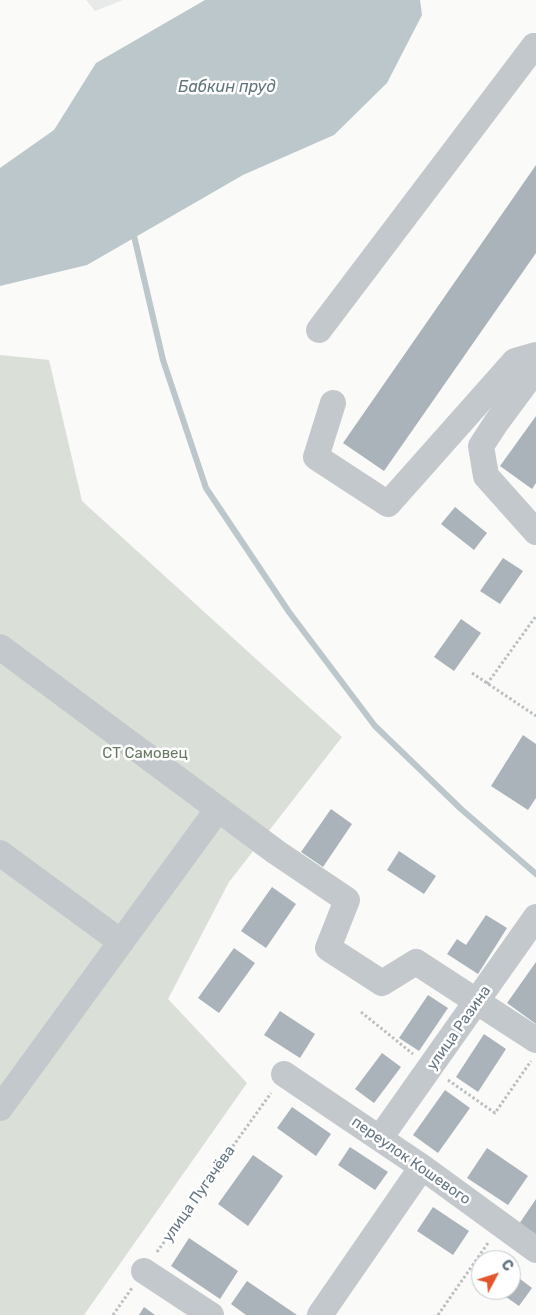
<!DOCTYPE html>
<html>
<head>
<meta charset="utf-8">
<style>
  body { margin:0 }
  #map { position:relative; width:536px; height:1315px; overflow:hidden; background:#fafaf8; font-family:Rubik,sans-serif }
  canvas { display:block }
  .north { position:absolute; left:471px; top:1250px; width:50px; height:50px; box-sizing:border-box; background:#fff; border:1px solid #c1c8cd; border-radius:50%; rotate:50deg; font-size:14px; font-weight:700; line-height:20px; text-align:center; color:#657683 }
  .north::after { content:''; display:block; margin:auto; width:18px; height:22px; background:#e4572e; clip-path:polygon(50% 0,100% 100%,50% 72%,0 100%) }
</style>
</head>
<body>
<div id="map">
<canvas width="536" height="1315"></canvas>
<div class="north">С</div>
</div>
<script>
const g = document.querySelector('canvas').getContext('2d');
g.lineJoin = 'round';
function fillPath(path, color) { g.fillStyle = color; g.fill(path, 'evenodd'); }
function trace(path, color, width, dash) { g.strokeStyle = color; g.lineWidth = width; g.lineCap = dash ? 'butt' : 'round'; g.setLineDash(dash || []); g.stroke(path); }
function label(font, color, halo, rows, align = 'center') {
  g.font = font + ' Rubik,sans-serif'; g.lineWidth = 5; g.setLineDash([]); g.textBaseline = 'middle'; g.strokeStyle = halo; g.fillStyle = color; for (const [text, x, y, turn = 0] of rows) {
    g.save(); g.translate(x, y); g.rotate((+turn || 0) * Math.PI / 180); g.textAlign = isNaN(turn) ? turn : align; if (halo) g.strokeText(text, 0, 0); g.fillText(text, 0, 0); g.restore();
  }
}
fillPath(new Path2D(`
  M86 0H123L95 11Z`), '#e8e9e9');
fillPath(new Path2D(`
  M0 355 49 360 82 501 342 737 229 882 168 999 247 1083 84 1315H0Z`), '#dadfd7');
fillPath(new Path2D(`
  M205 0H420L422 15 387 83 334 135 243 175 87 265 0 286V168L54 130 96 63Z`), '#bbc7cb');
trace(new Path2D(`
  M134 236 163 360 206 488 289 612 375 726 461 809 536 874`), '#bbc7cb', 6);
fillPath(new Path2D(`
  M536 165V253L384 471 343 443Z
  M536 416V483L532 489 500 466Z
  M455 507 487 533 474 550 441 524Z
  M503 558 523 571 500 604 480 591Z
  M461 619 481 633 454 671 434 657Z
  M523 735 536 744V798L528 810 491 786Z
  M331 809 352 824 323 867 301 852Z
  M399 851 436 876 424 894 387 870Z
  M272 887 296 904 266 948 241 931Z
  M486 915 507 928 478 974 447 954 457 939 466 945Z
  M234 948 255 963 219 1013 198 998Z
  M536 962V1024L507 1003Z
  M428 995 448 1008 419 1051 399 1038Z
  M280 1011 315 1034 300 1058 264 1035Z
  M484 1034 506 1049 478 1092 456 1077Z
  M382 1053 401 1067 374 1103 355 1089Z
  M445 1090 470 1108 438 1153 413 1135Z
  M292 1107 331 1134 316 1156 277 1128Z
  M350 1147 388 1172 375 1190 338 1165Z
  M487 1148 528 1176 508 1205 467 1178Z
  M253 1155 283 1176 248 1226 218 1204Z
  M536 1199V1240L517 1227Z
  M433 1207 469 1231 453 1255 417 1231Z
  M189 1238 238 1271 220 1299 171 1266Z
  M511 1272 532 1288 519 1306 496 1290H511Z
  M247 1281 297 1315H246L231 1304Z
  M144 1307 155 1315H139Z`), '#aab3b9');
trace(new Path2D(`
  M472 673 536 716
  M487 684 536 616
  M361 1012 413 1054
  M448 1080 495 1113 531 1061
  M157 1252 271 1093
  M113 1315 132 1288
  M438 1315 488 1243`), '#bbbfc2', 3, [2.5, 2.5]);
trace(new Path2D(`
  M319 330 534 46 536 48
  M536 369 496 423 481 446 486 476 536 532
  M333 403 316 457 388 504 515 361 536 355
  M0 647 276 852 347 900 328 948 382 983 416 962 536 1040
  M0 853 121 942
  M284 1074 422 1167 536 1250
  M0 1108 218 809
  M380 1138 536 917
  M144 1271 211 1315
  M320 1315 422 1167`), '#c3c8cc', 26);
label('15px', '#687a64', '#fff', [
  ["СТ Самовец",145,754]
]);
label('15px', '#657683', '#fff', [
  ["улица Разина",459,1028,-55],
  ["переулок Кошевого",411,1161,35],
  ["улица Пугачёва",199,1194,-55]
]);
label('italic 16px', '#60757c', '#fff', [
  ["Бабкин пруд",227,87]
]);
</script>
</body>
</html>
